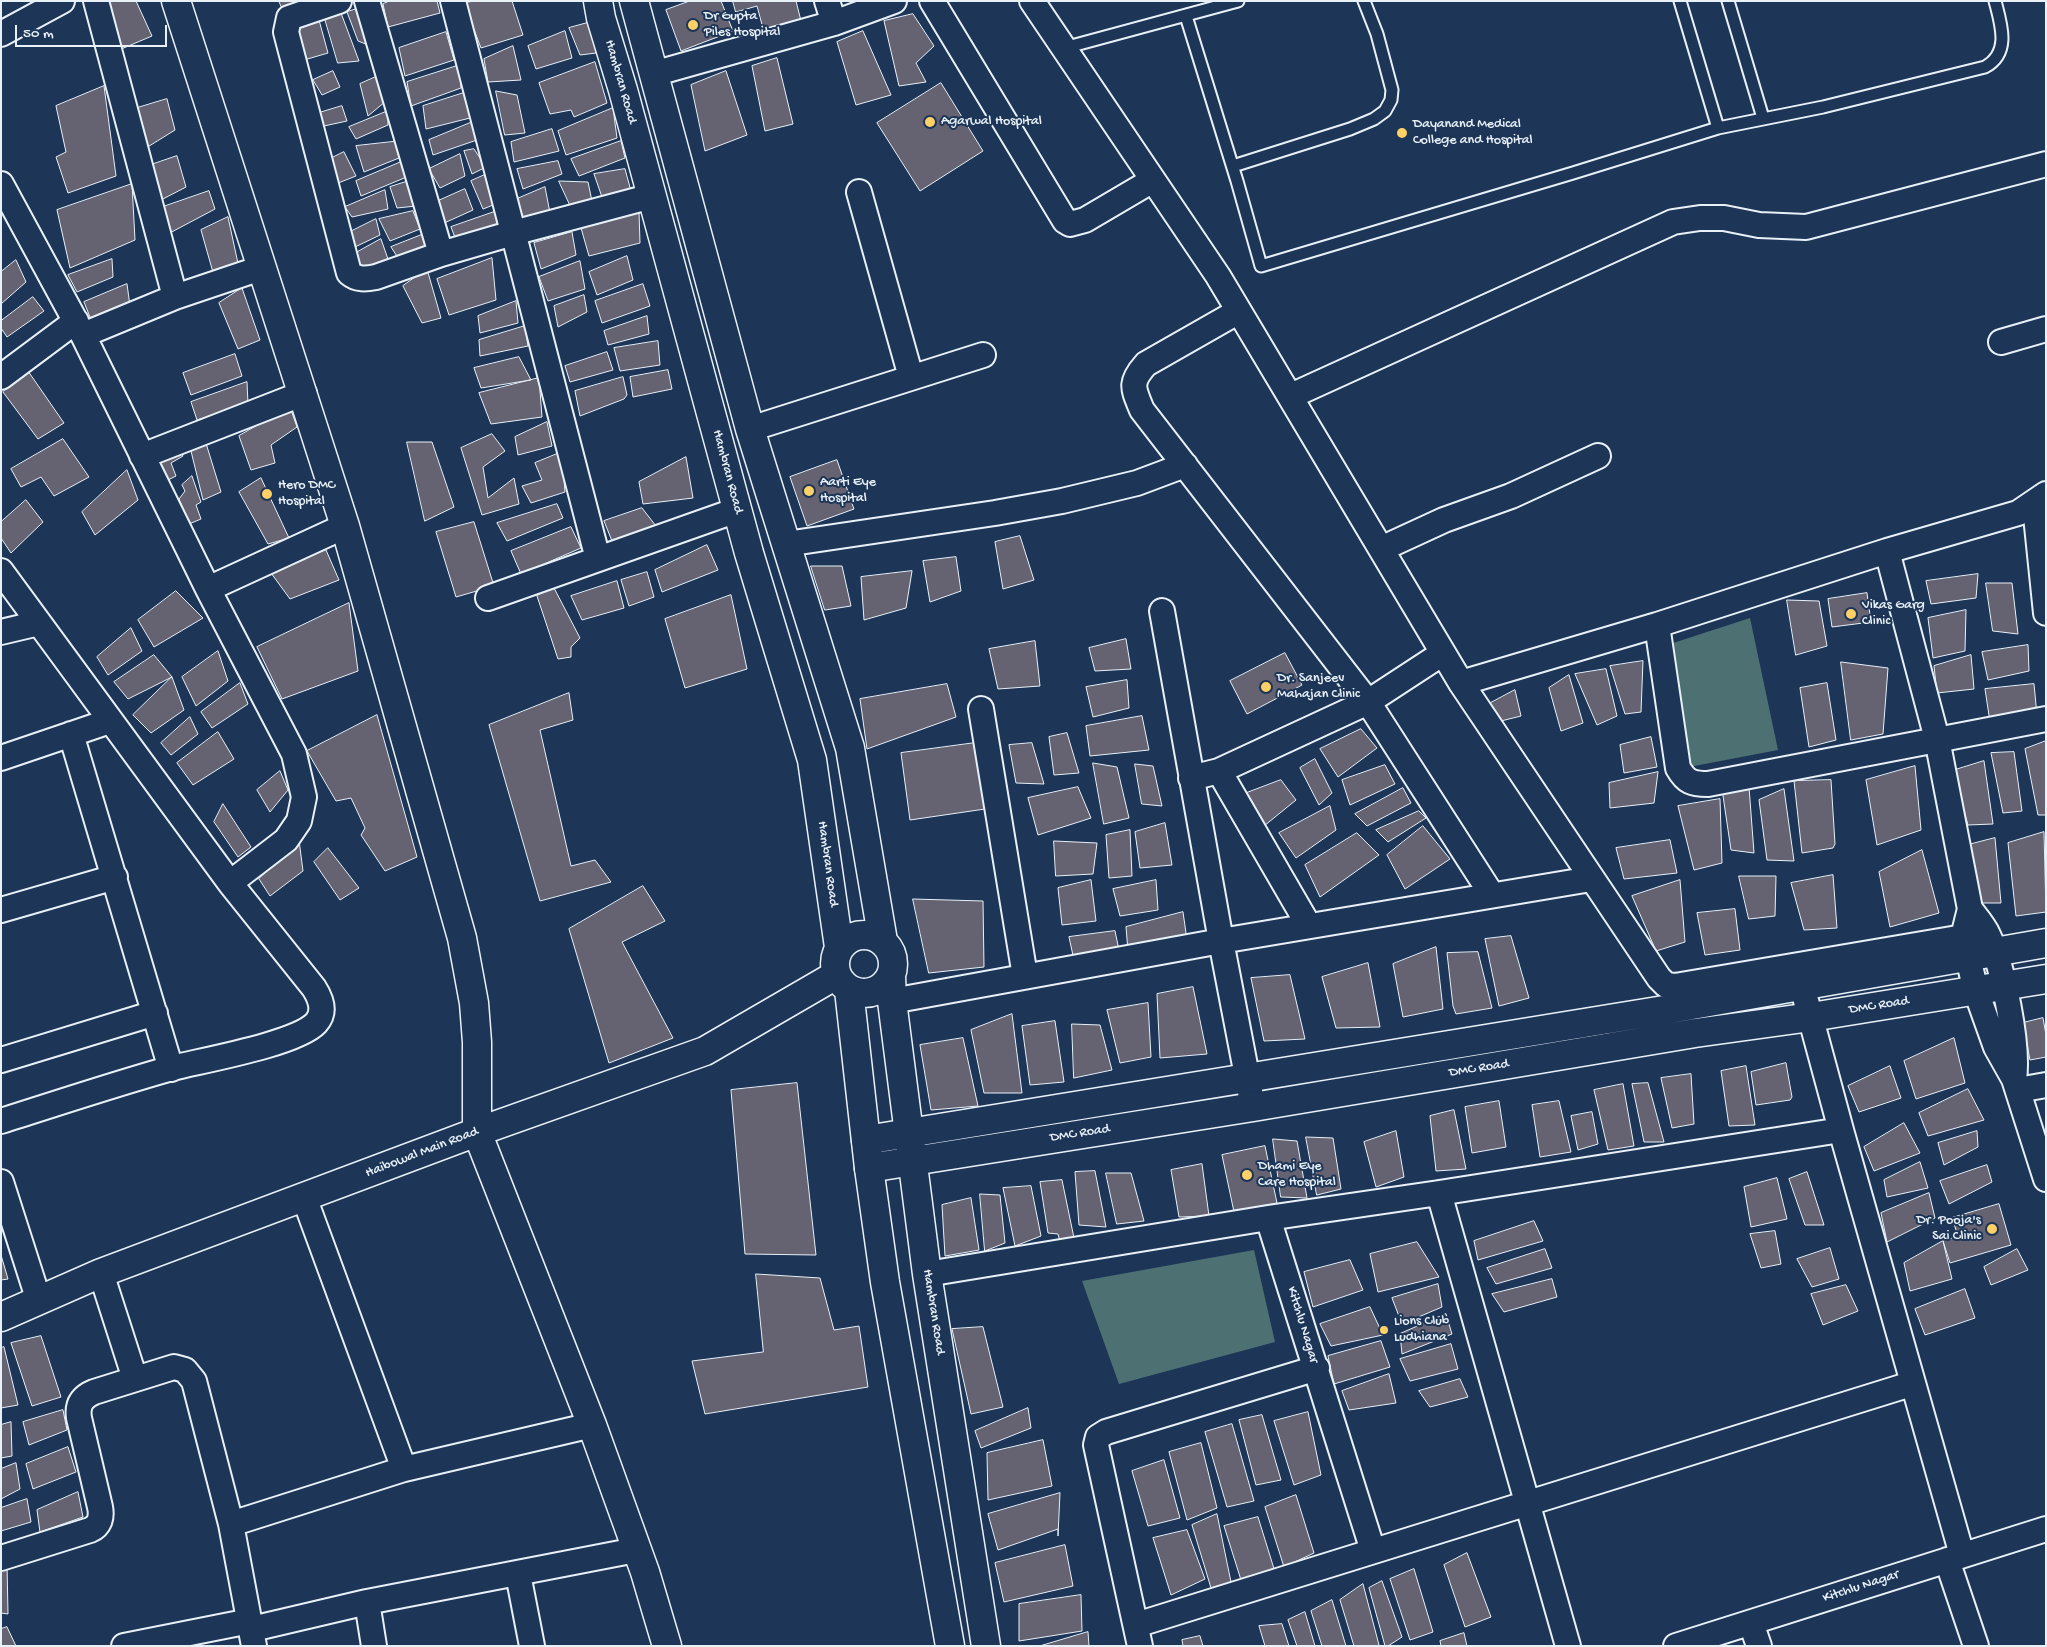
<!DOCTYPE html>
<html>
<head>
<meta charset="utf-8">
<style>
  body { margin:0 }
  #map { position:relative; width:2047px; height:1647px; overflow:hidden; background:#1d3557; font-family:"Gochi Hand",sans-serif }
  canvas { display:block }
  .frame { position:absolute; inset:0; border:2px solid #e8f1f8; pointer-events:none }
  .scale { position:absolute; left:15px; top:25px; width:152px; height:22px; box-sizing:border-box; border:2px solid #e8f1f8; border-top:0; padding-left:6px; font-size:15px; line-height:18px; white-space:nowrap; color:#e8f1f8; -webkit-text-stroke:4px #1d3557; paint-order:stroke }
</style>
</head>
<body>
<div id="map">
<canvas width="2047" height="1647"></canvas>
<div class="frame"></div>
<div class="scale">50 m</div>
</div>
<script>
const g = document.querySelector('canvas').getContext('2d');
g.lineJoin = 'round';
function fillPath(path, color) { g.fillStyle = color; g.fill(path, 'evenodd'); }
function trace(path, color, width, dash) { g.strokeStyle = color; g.lineWidth = width; g.lineCap = dash ? 'butt' : 'round'; g.setLineDash(dash || []); g.stroke(path); }
function label(font, color, halo, rows, align = 'center') {
  g.font = font + ' "Gochi Hand",sans-serif'; g.lineWidth = 4; g.setLineDash([]); g.textBaseline = 'middle'; g.strokeStyle = halo; g.fillStyle = color; for (const [text, x, y, turn = 0] of rows) {
    g.save(); g.translate(x, y); g.rotate((+turn || 0) * Math.PI / 180); g.textAlign = isNaN(turn) ? turn : align; if (halo) g.strokeText(text, 0, 0); g.fillText(text, 0, 0); g.restore();
  }
}
fillPath(new Path2D(`
  M1750 618 1778 750 1689 767 1664 646Z
  M1254 1250 1275 1342 1119 1384 1082 1281Z`), '#4d7173');
const building = new Path2D(`
  M108 1H136L152 36 119 50Z
  M279 1H304L285 14Z
  M390 1H437L440 13 388 27 383 4Z
  M475 1H512L523 35 481 48 464 3Z
  M690 1H721L733 31 681 51 666 10Z
  M733 1H796L802 25 765 36 757 6 736 12Z
  M360 8 368 45 358 41 347 12Z
  M323 12 341 13 359 61 338 63Z
  M913 14 934 46 916 63 926 82 899 86 884 21Z
  M319 20 328 53 304 60 298 29Z
  M591 22 596 53 580 55 569 28Z
  M565 31 572 58 536 69 528 46Z
  M863 31 891 95 856 105 837 42Z
  M446 32 454 60 405 76 399 48Z
  M513 46 521 80 488 82 484 59Z
  M777 58 793 124 765 131 752 66Z
  M595 62 607 103 574 117 571 110 550 114 539 83Z
  M460 65 461 88 411 106 407 82Z
  M333 71 340 87 322 95 313 80Z
  M726 71 747 135 705 151 691 85Z
  M378 76 386 101 368 116 360 84Z
  M941 83 983 151 920 191 877 123Z
  M104 86 116 176 68 193 56 157 66 152 56 106Z
  M496 91 517 95 525 133 505 135Z
  M467 92 474 117 426 129 423 106Z
  M167 99 175 130 146 148 134 109Z
  M342 106 347 121 324 126 319 113Z
  M613 108 617 138 566 155 558 131Z
  M388 111V125L356 139 349 127Z
  M475 121 477 140 433 155 429 140Z
  M552 129 559 151 514 162 511 142Z
  M401 141 404 156 364 172 356 146Z
  M621 141 625 158 579 176 571 159Z
  M474 149 486 167 472 174 464 151Z
  M344 152 356 176 333 185 326 161Z
  M460 154 465 176 440 188 429 169Z
  M177 156 186 187 159 201 148 166Z
  M406 160 409 176 361 196 356 181Z
  M558 161 562 174 523 189 517 169Z
  M625 169 631 191 603 200 594 174Z
  M487 174 498 203 483 209 471 181Z
  M409 181 416 206 397 208 390 187Z
  M559 181 588 182 593 206 572 209Z
  M132 184 135 240 70 268 57 210Z
  M545 187 550 213 524 220 517 199Z
  M465 189 473 210 442 224 436 202Z
  M385 190 388 209 352 217 345 207Z
  M209 191 215 209 166 235 160 208Z
  M413 211 420 229 390 241 379 219Z
  M497 211 505 227 457 243 451 227Z
  M639 212 640 243 589 256 581 228Z
  M228 217 239 268 214 276 201 230Z
  M376 219 380 235 355 247 348 233Z
  M572 232 576 255 541 269 534 243Z
  M424 234 429 249 400 261 391 247Z
  M381 239 388 259 363 271 354 254Z
  M627 256 633 280 597 295 589 272Z
  M492 258 496 300 449 315 437 279Z
  M112 259 113 277 77 292 68 275Z
  M16 260 26 282 1 304V272Z
  M580 261 585 289 548 301 539 277Z
  M427 269 441 318 422 323 403 286Z
  M127 284 130 306 92 322 84 302Z
  M643 284 650 306 602 323 595 301Z
  M242 288 260 340 238 349 219 303Z
  M584 295 587 312 558 327 554 306Z
  M33 297 44 311 7 337 1 328V321Z
  M516 301 518 323 480 333 478 316Z
  M647 316 649 334 608 345 604 331Z
  M525 326 528 346 480 356 479 340Z
  M658 341 660 365 620 371 614 348Z
  M607 352 613 370 570 382 565 366Z
  M235 354 242 376 191 395 183 373Z
  M519 357 531 380 481 388 474 368Z
  M668 370 672 389 633 397 630 377Z
  M28 371 64 423 38 439 3 392Z
  M623 377 627 395 624 399 580 416 575 391Z
  M539 378 542 417 491 424 479 393Z
  M247 382 248 404 197 420 191 402Z
  M290 407 297 427 271 445 275 463 251 470 239 436Z
  M547 422 552 446 518 455 515 437Z
  M492 434 505 451 483 467 488 498 514 478 519 504 482 515 461 448Z
  M63 439 89 477 54 496 41 477 21 487 11 469Z
  M205 440 221 492 203 500 190 447Z
  M407 442H432L454 507 425 521Z
  M179 448 183 456 171 463 176 476 166 481 155 458Z
  M562 452 565 492 531 503 522 486 542 480 535 463Z
  M686 457 693 498 643 504 639 482Z
  M837 460 854 509 807 526 790 477Z
  M127 470 138 500 95 535 82 512Z
  M192 476 201 502 196 505 201 519 189 524 179 499 185 491 182 485Z
  M261 478 289 538 268 544 239 492Z
  M26 500 43 522 11 553 1 538V522Z
  M557 504 563 518 507 541 497 523Z
  M642 508 656 526 612 541 604 521Z
  M474 522 494 586 456 597 436 532Z
  M571 527 581 548 521 574 511 551Z
  M1020 536 1034 580 1003 589 995 542Z
  M707 545 718 570 662 592 655 570Z
  M326 550 339 580 290 599 271 573Z
  M956 557 961 591 930 602 923 561Z
  M811 566H842L851 606 825 610Z
  M912 571 906 608 864 620 861 577Z
  M647 572 654 597 629 606 621 580Z
  M1978 574 1976 598 1931 604 1926 581Z
  M617 581 624 608 582 620 571 596Z
  M1986 583H2012L2018 634 1993 631Z
  M553 586 580 638 571 647V657L558 659 537 596Z
  M176 591 203 618 154 647 138 620Z
  M1867 593 1871 622 1832 627 1828 599Z
  M731 595 747 669 685 688 665 619Z
  M1787 600 1819 601 1827 646 1796 655Z
  M349 603 358 671 282 699 257 647Z
  M1966 610 1965 651 1933 658 1928 618Z
  M131 628 142 651 108 675 97 657Z
  M1126 639 1131 669 1095 671 1089 648Z
  M1035 641 1040 686 998 689 989 649Z
  M2028 645 2029 671 1988 680 1982 652Z
  M218 651 228 681 196 706 182 677Z
  M1285 653 1302 685 1247 714 1230 681Z
  M154 655 172 677 128 699 114 682Z
  M1971 655 1974 689 1937 693 1934 666Z
  M1643 661 1641 712 1625 714 1610 666Z
  M1841 662 1888 668 1883 734 1851 740Z
  M1606 669 1617 716 1597 725 1575 674Z
  M1569 675 1583 723 1561 731 1549 688Z
  M172 677 184 710 151 733 133 715Z
  M1127 680 1129 708 1093 717 1086 687Z
  M240 683 248 704 212 728 201 712Z
  M1827 683 1836 740 1809 747 1800 688Z
  M947 684 956 717 867 749 860 699Z
  M2034 684 2037 715 1990 722 1985 689Z
  M1515 690 1521 716 1493 723 1485 706Z
  M569 693 573 720 540 730 571 866 595 860 611 882 540 901 489 725Z
  M377 715 417 857 385 871 361 835 365 828 351 798 336 801 307 751Z
  M1142 716 1149 750 1090 756 1086 726Z
  M190 717 198 734 171 755 161 743Z
  M1361 729 1377 748 1338 777 1320 749Z
  M218 732 234 759 193 785 177 763Z
  M1067 733 1079 773 1054 775 1049 737Z
  M1651 737 1657 767 1624 773 1620 745Z
  M2046 741V815H2038L2025 749Z
  M975 743 985 809 910 820 901 753Z
  M1032 743 1044 784 1016 783 1009 745Z
  M2014 752 2022 811 2003 813 1991 753Z
  M1315 759 1332 793 1319 805 1300 768Z
  M1984 761 1993 824 1968 825 1952 771Z
  M1093 763 1117 767 1129 818 1104 824Z
  M1135 764 1153 766 1162 806 1142 804Z
  M1385 765 1395 784 1350 805 1342 780Z
  M1915 766 1921 830 1877 845 1866 780Z
  M280 771 288 790 270 812 257 790Z
  M1658 772 1654 803 1610 808 1609 783Z
  M1281 780 1296 800 1264 826 1244 794Z
  M1831 780 1835 844 1833 848 1802 853 1794 781Z
  M1078 787 1091 818 1038 835 1028 798Z
  M1749 787 1754 853 1731 850 1722 789Z
  M1403 788 1411 803 1367 826 1355 814Z
  M1784 789 1794 861 1767 860 1759 800Z
  M1720 799 1722 863 1694 870 1678 806Z
  M223 804 251 847 238 857 214 822Z
  M1330 806 1336 830 1296 858 1279 833Z
  M1419 811 1426 818 1388 842 1376 830Z
  M1165 823 1172 865 1140 868 1135 832Z
  M1423 826 1450 859 1405 889 1387 855Z
  M1130 830 1132 876 1109 878 1106 835Z
  M2044 832 2046 912 2016 916 2008 843Z
  M1357 833 1379 855 1320 897 1305 865Z
  M1995 838 2001 903H1980L1968 845Z
  M299 840 303 871 270 896 259 879Z
  M1670 840 1677 873 1624 879 1616 848Z
  M1054 841 1097 843 1093 874 1056 876Z
  M328 848 359 888 340 900 314 862Z
  M1922 850 1939 913 1890 927 1879 872Z
  M1833 875 1837 928 1804 930 1791 883Z
  M1739 876H1776L1775 916 1749 919Z
  M1091 880 1096 921 1062 925 1058 888Z
  M1156 880 1158 910 1120 916 1113 889Z
  M1680 880 1685 942 1656 951 1632 896Z
  M643 886 665 921 622 942 673 1038 609 1063 569 929Z
  M913 899 983 901 984 967 929 973Z
  M1735 909 1740 950 1705 955 1697 913Z
  M1183 912 1187 940 1128 951 1126 927Z
  M1115 931 1119 950 1074 960 1069 937Z
  M1511 936 1529 998 1499 1006 1485 939Z
  M1436 947 1443 1009 1403 1017 1393 964Z
  M1478 952 1492 1008 1456 1014 1453 1006 1447 953Z
  M1368 963 1380 1027 1336 1028 1322 977Z
  M1290 975 1305 1039 1264 1041 1251 978Z
  M1193 987 1207 1054 1160 1058 1157 994Z
  M1148 1003 1151 1057 1120 1063 1107 1010Z
  M1012 1014 1022 1093H984L971 1030Z
  M2043 1018 2046 1035V1057L2030 1060 2023 1023Z
  M1055 1021 1064 1082 1030 1085 1022 1026Z
  M1072 1024 1100 1025 1112 1070 1074 1078Z
  M963 1038 978 1106 931 1110 920 1045Z
  M1954 1038 1965 1083 1916 1099 1904 1061Z
  M1786 1063 1792 1097 1790 1100 1756 1105 1751 1072Z
  M1746 1066 1755 1125 1729 1126 1721 1071Z
  M1890 1066 1901 1098 1859 1112 1848 1086Z
  M1691 1074 1694 1124 1672 1128 1661 1078Z
  M797 1083 816 1255 745 1254 731 1090Z
  M1648 1083 1664 1142H1644L1632 1084Z
  M1623 1084 1634 1146 1608 1150 1594 1090Z
  M1968 1089 1984 1120 1928 1136 1919 1113Z
  M1499 1101 1506 1147 1472 1153 1465 1107Z
  M1559 1101 1571 1152 1540 1157 1532 1105Z
  M1454 1110 1466 1169 1436 1171 1430 1116Z
  M1592 1112 1598 1144 1578 1150 1571 1116Z
  M1904 1123 1920 1153 1874 1171 1864 1147Z
  M1396 1131 1404 1177 1376 1187 1364 1142Z
  M1977 1131 1978 1147 1944 1165 1938 1143Z
  M1306 1137 1333 1138 1341 1189 1317 1195Z
  M1273 1139 1297 1141 1307 1198 1281 1197Z
  M1265 1146 1277 1203 1234 1212 1222 1155Z
  M1920 1162 1928 1188 1887 1197 1884 1180Z
  M1202 1164 1209 1216 1179 1217 1171 1170Z
  M1987 1165 1992 1182 1949 1204 1940 1181Z
  M1095 1171 1106 1227 1079 1225 1075 1172Z
  M1807 1172 1824 1225H1805L1789 1179Z
  M1106 1173H1131L1144 1221 1117 1224Z
  M1777 1178 1787 1219 1751 1227 1744 1187Z
  M1062 1180 1074 1238 1061 1246 1058 1234 1048 1233 1040 1182Z
  M1031 1186 1041 1236 1015 1246 1003 1188Z
  M1929 1193 1935 1218 1887 1242 1881 1213Z
  M980 1194 1000 1195 1005 1243 985 1251Z
  M971 1198 979 1250 945 1256 942 1205Z
  M1999 1204 2011 1245 1950 1263 1943 1241 1958 1236 1952 1218Z
  M1534 1221 1543 1241 1478 1260 1474 1241Z
  M1775 1231 1781 1264 1761 1268 1750 1234Z
  M1943 1241 1952 1279 1910 1291 1904 1263Z
  M1417 1242 1439 1277 1378 1292 1370 1254Z
  M1830 1248 1839 1279 1812 1287 1797 1259Z
  M1545 1249 1552 1268 1496 1284 1487 1268Z
  M2017 1249 2028 1270 1991 1285 1984 1267Z
  M1 1255 8 1279 1 1280Z
  M1350 1260 1363 1290 1313 1307 1304 1272Z
  M756 1274 820 1278 834 1330 859 1326 868 1387 705 1414 692 1361 763 1352Z
  M1552 1279 1557 1297 1504 1312 1492 1294Z
  M1438 1284 1442 1307 1402 1324 1392 1298Z
  M1846 1285 1858 1311 1823 1325 1811 1294Z
  M1965 1289 1975 1318 1925 1335 1915 1309Z
  M1370 1307 1383 1335 1331 1346 1320 1324Z
  M1446 1314 1452 1334 1402 1354 1400 1334Z
  M983 1327 1003 1407 971 1414 952 1329Z
  M41 1336 61 1397 32 1406 11 1343Z
  M1381 1341 1390 1367 1334 1384 1328 1356Z
  M1451 1344 1458 1369 1410 1381 1400 1359Z
  M4 1347 18 1405 1 1408V1348Z
  M1389 1374 1396 1403 1349 1410 1342 1391Z
  M1460 1379 1468 1397 1430 1407 1419 1391Z
  M1028 1408 1031 1428 981 1448 975 1431Z
  M63 1410 67 1430 29 1445 23 1422Z
  M1308 1412 1321 1475 1294 1485 1274 1421Z
  M1262 1415 1281 1480 1256 1485 1239 1420Z
  M11 1422 12 1456 1 1458V1425Z
  M1232 1424 1254 1501 1227 1507 1205 1432Z
  M1043 1440 1052 1486 988 1500 987 1453Z
  M1201 1443 1217 1508 1187 1520 1169 1452Z
  M68 1447 76 1472 33 1489 26 1464Z
  M1164 1460 1180 1518 1148 1526 1132 1471Z
  M16 1463 20 1489 1 1499V1469Z
  M78 1492 83 1517 40 1532 37 1510Z
  M1060 1493 1058 1536V1529L998 1550 988 1514Z
  M1296 1495 1314 1553 1284 1567 1265 1507Z
  M27 1499 31 1522 1 1531V1508Z
  M1217 1514 1231 1582 1211 1588 1192 1525Z
  M1258 1517 1275 1572 1241 1580 1224 1526Z
  M1187 1530 1205 1579 1171 1595 1153 1538Z
  M1065 1545 1073 1586 1004 1602 995 1563Z
  M1467 1553 1491 1617 1465 1627 1444 1565Z
  M7 1564 8 1614 1 1613V1567Z
  M1414 1569 1433 1632 1410 1640 1390 1579Z
  M1382 1581 1402 1637 1388 1646H1385L1369 1588Z
  M1363 1584 1379 1645 1377 1646H1354L1340 1600Z
  M1081 1595 1082 1631 1019 1641V1604Z
  M1332 1600 1346 1646H1322L1311 1611Z
  M1305 1612 1315 1646H1297L1288 1620Z
  M1282 1624 1289 1646H1265L1259 1626Z
  M7 1627 16 1646H1V1629Z
  M1088 1632 1089 1646H1040Z
  M1464 1633 1467 1646H1441L1440 1641Z
  M1200 1636 1203 1646H1183L1182 1640Z`);
fillPath(building, '#656271');
trace(building, '#e8f1f8', 1);
const service = new Path2D(`
  M1680 1 1718 128
  M1728 1 1763 118
  M1186 16 1237 181 1261 266 1573 173 1718 128 1823 107 1985 67C2011 53 2001 24 1995 1
  M1064 48 1238 1
  M1233 166 1350 129 1374 119 1385 111 1391 100 1392 90 1377 34 1364 1`);
const minor = new Path2D(`
  M96 1 175 297
  M339 1 289 18 286 32 349 273C357 280 366 279 376 277L441 254 513 233 652 196
  M367 1 441 254
  M453 1 598 559
  M827 1 834 23
  M932 1 1065 221 1070 224 1085 220 1153 180
  M1032 1 1218 276 1461 683 1659 978 1666 985 1675 986 1987 933
  M1 34 62 1
  M653 74 834 23 894 1
  M1 184 83 335 208 589 294 754 304 797 299 821 286 840 230 883
  M859 192 911 377
  M1239 311 1146 364C1129 383 1133 388 1142 410L1368 702 1492 895
  M83 335 175 297 261 268
  M2001 342 2046 329
  M1 377 76 321
  M1291 396 1673 222 1700 218H1724L1759 225 1806 227 2046 164
  M750 429 983 355
  M142 456 304 393
  M2036 516 2046 613
  M786 544 995 513 1062 501 1137 483 1185 465
  M1381 549 1444 520 1511 496 1598 456
  M1887 551 1937 739 1970 909
  M1 571 230 883 314 988C321 999 326 1012 316 1023 296 1044 204 1060 172 1068 115 1084 58 1103 1 1121
  M208 589 345 526
  M488 598 737 510
  M1162 611 1221 941 1253 1107
  M1657 625 1678 768C1686 782 1692 784 1708 784L2046 719
  M1 632 39 623
  M1461 683 1657 625 1887 551 2018 513 2046 494
  M981 709 1025 976
  M71 734 171 1069
  M1 758 110 721
  M1219 771 1309 926
  M1191 778 1219 771 1368 702 1443 653
  M1 910 115 877
  M892 1001 1221 941 1591 879
  M1 1060 155 1013
  M2014 1079C2019 1045 2003 966 1988 935 1984 926 1976 917 1970 909L1963 937 1976 991 1996 1047 2014 1079 2046 1179
  M2018 1090 2046 1085
  M1841 1130 1962 1555
  M1 1182 39 1301
  M1439 1193 1568 1646
  M304 1197 404 1469
  M1268 1218 1373 1551
  M101 1273 135 1379
  M927 1274 1268 1218 1439 1193 1841 1130 1802 986
  M231 1524 404 1469 592 1425
  M1 1558 90 1530C100 1526 102 1517 100 1507L79 1418C77 1405 82 1397 94 1392L174 1367 185 1370 194 1381 231 1524 254 1646
  M1947 1560 1976 1646
  M518 1574 532 1646
  M367 1602 374 1646
  M1751 1623 1759 1646
  M1136 1625 1911 1384
  M252 1629 367 1602 636 1550
  M124 1646 250 1621
  M1140 1646 1096 1445 1098 1437 1106 1432 1317 1368
  M1676 1646 2046 1529`);
const tertiary = new Path2D(`
  M176 1 345 526 462 938 474 1003 477 1042V1132L592 1425 645 1572 667 1646
  M866 1140 1658 1011 2046 943
  M869 1168 1253 1107 1695 1033 1811 1017 2046 979
  M1 1317 101 1273 477 1132 705 1051 836 975`);
const secondary = new Path2D(`
  M598 1 601 18 623 90 749 553 812 760 839 947
  M634 1 750 429 850 748 883 941
  M835 964a29 29 0 1 1 58 0a29 29 0 1 1-58 0Z
  M891 976 892 1001 927 1274 986 1646
  M849 990 869 1168 885 1282 950 1646`);
trace(service, '#e8f1f8', 15);
trace(minor, '#e8f1f8', 28);
trace(tertiary, '#e8f1f8', 31);
trace(secondary, '#e8f1f8', 31);
trace(service, '#1d3557', 11);
trace(minor, '#1d3557', 24);
trace(tertiary, '#1d3557', 28);
trace(secondary, '#1d3557', 28);
for (const [x, y, r, color] of [
  [693,25,6,"#ffd166"],
  [930,122,6,"#ffd166"],
  [1402,133,6,"#ffd166"],
  [809,491,6,"#ffd166"],
  [267,494,6,"#ffd166"],
  [1851,614,6,"#ffd166"],
  [1266,687,6,"#ffd166"],
  [1247,1175,6,"#ffd166"],
  [1992,1229,6,"#ffd166"],
  [1384,1330,5,"#ffd166"]
]) { const dot = new Path2D(); dot.arc(x, y, r, 0, 2 * Math.PI); g.fillStyle = color; g.fill(dot); trace(dot, '#1d3557', 2); }
label('14px', '#e8f1f8', '#1d3557', [
  ["Dr Gupta",704,17],
  ["Piles Hospital",704,33],
  ["Agarwal Hospital",941,122],
  ["Dayanand Medical",1413,125],
  ["College and Hospital",1413,141],
  ["Aarti Eye",820,483],
  ["Hospital",820,499],
  ["Hero DMC",278,486],
  ["Hospital",278,502],
  ["Vikas Garg",1862,606],
  ["Clinic",1862,622],
  ["Dr. Sanjeev",1277,679],
  ["Mahajan Clinic",1277,695],
  ["Dhami Eye",1258,1167],
  ["Care Hospital",1258,1183],
  ["Dr. Pooja's",1981,1221,"right"],
  ["Sai Clinic",1981,1237,"right"],
  ["Lions Club",1394,1322],
  ["Ludhiana",1394,1338]
], 'left');
label('14px', '#e8f1f8', '#1d3557', [
  ["Hambran Road",620,82,74],
  ["Hambran Road",727,472,75],
  ["Hambran Road",827,864,82],
  ["DMC Road",1879,1006,-9],
  ["DMC Road",1479,1069,-9],
  ["DMC Road",1080,1134,-9],
  ["Haibowal Main Road",422,1153,-21],
  ["Hambran Road",933,1312,81],
  ["Kitchlu Nagar",1302,1325,73],
  ["Kitchlu Nagar",1861,1587,-18]
]);
</script>
</body>
</html>
